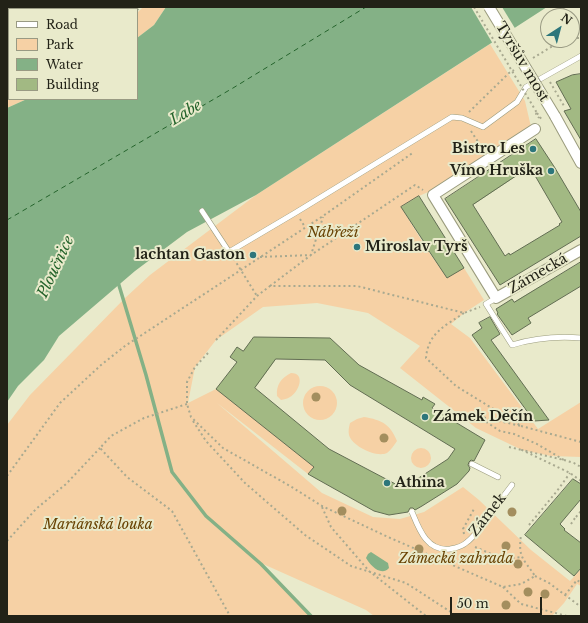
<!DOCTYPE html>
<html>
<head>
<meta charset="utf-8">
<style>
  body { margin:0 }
  #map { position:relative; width:588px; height:623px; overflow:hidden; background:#e9eacb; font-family:"Libre Baskerville",serif }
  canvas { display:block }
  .frame { position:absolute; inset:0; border:8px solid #222217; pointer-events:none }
  .legend { position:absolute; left:8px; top:8px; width:130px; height:92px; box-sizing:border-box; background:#e9eacb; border:1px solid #999a83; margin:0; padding:5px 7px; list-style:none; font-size:12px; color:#222217 }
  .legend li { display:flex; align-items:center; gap:8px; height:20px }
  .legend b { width:20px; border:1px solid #999a83 }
  .north { position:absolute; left:540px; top:8px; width:40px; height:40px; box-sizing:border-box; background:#e9eacb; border:1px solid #999a83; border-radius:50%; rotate:36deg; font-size:11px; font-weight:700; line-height:16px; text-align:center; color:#222217 }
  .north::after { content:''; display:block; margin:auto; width:14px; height:18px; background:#2d767b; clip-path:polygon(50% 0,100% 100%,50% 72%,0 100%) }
  .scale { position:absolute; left:450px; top:597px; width:92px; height:18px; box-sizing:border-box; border:2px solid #222217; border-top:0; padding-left:5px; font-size:12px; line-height:14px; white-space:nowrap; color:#222217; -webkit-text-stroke:3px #e9eacb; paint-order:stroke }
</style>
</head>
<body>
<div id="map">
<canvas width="588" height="623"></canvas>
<div class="frame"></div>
<ul class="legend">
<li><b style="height:5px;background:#fff"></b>Road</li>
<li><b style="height:11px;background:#f6d1a5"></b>Park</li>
<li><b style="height:11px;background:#84b186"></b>Water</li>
<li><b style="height:11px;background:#a2b983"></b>Building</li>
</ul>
<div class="north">N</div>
<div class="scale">50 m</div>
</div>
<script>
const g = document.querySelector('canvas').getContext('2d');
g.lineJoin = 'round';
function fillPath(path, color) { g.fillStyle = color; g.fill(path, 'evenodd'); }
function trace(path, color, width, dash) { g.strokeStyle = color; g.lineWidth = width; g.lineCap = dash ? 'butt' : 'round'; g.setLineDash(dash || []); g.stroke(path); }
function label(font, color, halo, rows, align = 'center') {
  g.font = font + ' "Libre Baskerville",serif'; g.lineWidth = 4; g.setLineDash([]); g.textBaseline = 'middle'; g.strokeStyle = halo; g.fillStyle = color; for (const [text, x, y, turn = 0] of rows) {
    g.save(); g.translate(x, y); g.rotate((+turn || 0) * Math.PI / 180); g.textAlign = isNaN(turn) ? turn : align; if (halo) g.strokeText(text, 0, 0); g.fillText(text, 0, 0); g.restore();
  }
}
fillPath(new Path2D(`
  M143 7H166L154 25 137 38V13Z
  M490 44 525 101 531 127 442 186 419 196 401 207 428 251 447 278 464 268 484 300 464 313 451 324 470 338 538 429 581 402V457L551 456 522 450 476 428 400 368 420 346 368 313 317 303 263 307 216 340 195 367 188 403 216 389 314 467 308 474 217 403 322 493 373 517 400 519 424 512 463 487 479 500 531 550 570 581 581 569V586L577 584 564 603 552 616H374L366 610 263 564 311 616H7V425L30 395 124 299 150 275 256 195Z
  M9 85V99H27L7 108V86Z
  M291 373C306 373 299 392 290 397 287 399 284 399 281 400L277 396C276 385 281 378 291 373Z
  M303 403a17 17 0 1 1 34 0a17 17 0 1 1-34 0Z
  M364 417C382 420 390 424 397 441 394 445 391 450 387 453 376 458 352 446 349 435 348 431 349 427 350 423L357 419Z
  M411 458a10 10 0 1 1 20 0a10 10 0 1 1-20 0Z`), '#f6d1a5');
fillPath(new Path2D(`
  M166 7H547L256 195 187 232 135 271 59 336 44 360 18 386 7 402V108L27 99H137V38L154 25Z
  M371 552 388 563 389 568C381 577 370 565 366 558L368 554Z`), '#84b186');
fillPath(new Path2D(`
  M471 7H502L516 30 493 44Z`), '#e9eacb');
trace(new Path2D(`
  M118 282 146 375 172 472 206 516 261 564 311 616`), '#84b186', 3.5);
trace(new Path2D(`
  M7 220 233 88 366 7`), '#25642c', 1, [5, 4]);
const building = new Path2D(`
  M581 74V140L564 111 571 109 556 82 572 75Z
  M536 139 555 168 581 212V236L500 285 445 199ZM530 167 562 222 559 224 560 225 510 255 509 253 505 256 473 205Z
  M419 196 464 268 447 278 429 251 428 252 423 243 424 242 401 207Z
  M581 262V286L528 318 531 323 512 335 497 314 498 313 496 309 512 299 514 302Z
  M490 317 500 334 491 340 549 420 534 421 472 335 482 328 479 323Z
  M254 337 330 338 359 365 422 400 423 397 435 404 432 408 485 440 474 461 471 460 469 462 468 465 470 468 469 471 457 484 422 506 415 510 413 508H410L408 512 389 515 374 511 308 474 314 467 216 389 237 362 230 357 237 347 243 351ZM276 359 325 360 350 385 455 449 448 459 403 488 329 449 255 388Z
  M573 479 581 484V499L560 524 565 529 564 530 581 543V568L574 576 525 535Z`);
fillPath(building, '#a2b983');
trace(building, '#626d53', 1);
const service = new Path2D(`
  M202 211 229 252 295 213 452 117 462 118 483 127 517 102 526 87 581 56
  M496 298 486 304 512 345C535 338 557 336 581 338
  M472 464 498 477
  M496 506 512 485`);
const minor = new Path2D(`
  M555 116 581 163
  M535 129 433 195 496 298 581 250`);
const tertiary = new Path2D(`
  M110 9 112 7
  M7 68 9 67`);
trace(service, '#9a9b7d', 6);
trace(minor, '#9a9b7d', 12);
trace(tertiary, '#9a9b7d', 14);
trace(new Path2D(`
  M137 10 140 7
  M559 16 565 10 563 7
  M572 30 581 35
  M572 38H581
  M533 58 551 47 567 40
  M550 82 564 106 562 107
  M7 84 9 83
  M469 112 509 73 514 70
  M537 113 536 114 539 118
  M537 113 542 120
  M471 131 484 151
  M300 219 305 227
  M260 257 311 255 323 217
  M234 259 257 296
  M270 286 311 255 415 185 423 190
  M464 313C445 326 428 333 426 358L456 386 521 426 477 416 500 431 514 434 537 444 564 460 522 450 570 473 581 481
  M216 340 257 296 270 286H357L464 313 480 307
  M208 353 195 367 187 382V404L191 417 223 448 290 486 322 506 388 537 503 587 521 584 535 576C523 558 518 558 521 535
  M187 404 144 418 111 436 100 448 127 477 172 511 230 616
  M193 421 206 441 245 483 305 535 351 566 406 583 457 616
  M521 426 581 442
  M509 447 522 450
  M564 460 574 463 581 467
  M7 476 60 403 101 365 125 346 323 216 414 152
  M322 507 331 527 369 571 426 616
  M576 517 581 511
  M571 524 575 518
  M529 525 557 491 570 473
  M464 534 463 529 474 509
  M7 541 36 509 66 484 100 448
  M475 547 503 559 521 557
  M535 576 549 583 581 607
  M503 587 521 604 567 616
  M565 595 577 580 581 583`), '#a8a990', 2, [2, 3]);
trace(service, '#fff', 5);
trace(minor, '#fff', 10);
trace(tertiary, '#fff', 12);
const serviceBridge = new Path2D(`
  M412 512C419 529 427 552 450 549 456 548 463 546 467 542 477 535 488 516 496 506`);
const minorBridge = new Path2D(`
  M489 7 555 116`);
trace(serviceBridge, '#9a9b7d', 6, []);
trace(minorBridge, '#9a9b7d', 12, []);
trace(new Path2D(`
  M474 7 537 113`), '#a8a990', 2, [2, 3]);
trace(serviceBridge, '#fff', 5);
trace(minorBridge, '#fff', 10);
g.fillStyle = '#a38e5e';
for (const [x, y] of [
  [316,397],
  [384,438],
  [342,511],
  [512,512],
  [506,546],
  [419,549],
  [518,564],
  [528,592],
  [545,594],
  [506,605]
]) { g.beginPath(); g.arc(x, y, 4.5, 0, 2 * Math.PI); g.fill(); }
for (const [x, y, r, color] of [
  [533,149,4,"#2d767b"],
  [551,171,4,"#2d767b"],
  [357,247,4,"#2d767b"],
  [253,255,4,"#2d767b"],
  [425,417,4,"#2d767b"],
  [387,483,4,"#2d767b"]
]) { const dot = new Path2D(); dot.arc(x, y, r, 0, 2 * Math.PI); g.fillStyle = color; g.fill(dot); trace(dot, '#e9eacb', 1.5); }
label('14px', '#222217', '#e9eacb', [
  ["Tyršův most",522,62,59],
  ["Zámecká",538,274,-30],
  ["Zámek",488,515,-52]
]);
label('bold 14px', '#222217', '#e9eacb', [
  ["Bistro Les",525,149],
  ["Víno Hruška",543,171],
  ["Miroslav Tyrš",365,247,"left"],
  ["lachtan Gaston",245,255],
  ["Zámek Děčín",433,417,"left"],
  ["Athina",395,483,"left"]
], 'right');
label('italic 14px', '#694304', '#e9eacb', [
  ["Nábřeží",333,233],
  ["Mariánská louka",98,525],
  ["Zámecká zahrada",456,559]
]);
label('italic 15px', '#25642c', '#e9eacb', [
  ["Labe",186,113,-31],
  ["Ploučnice",56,267,-65]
]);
</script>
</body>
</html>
